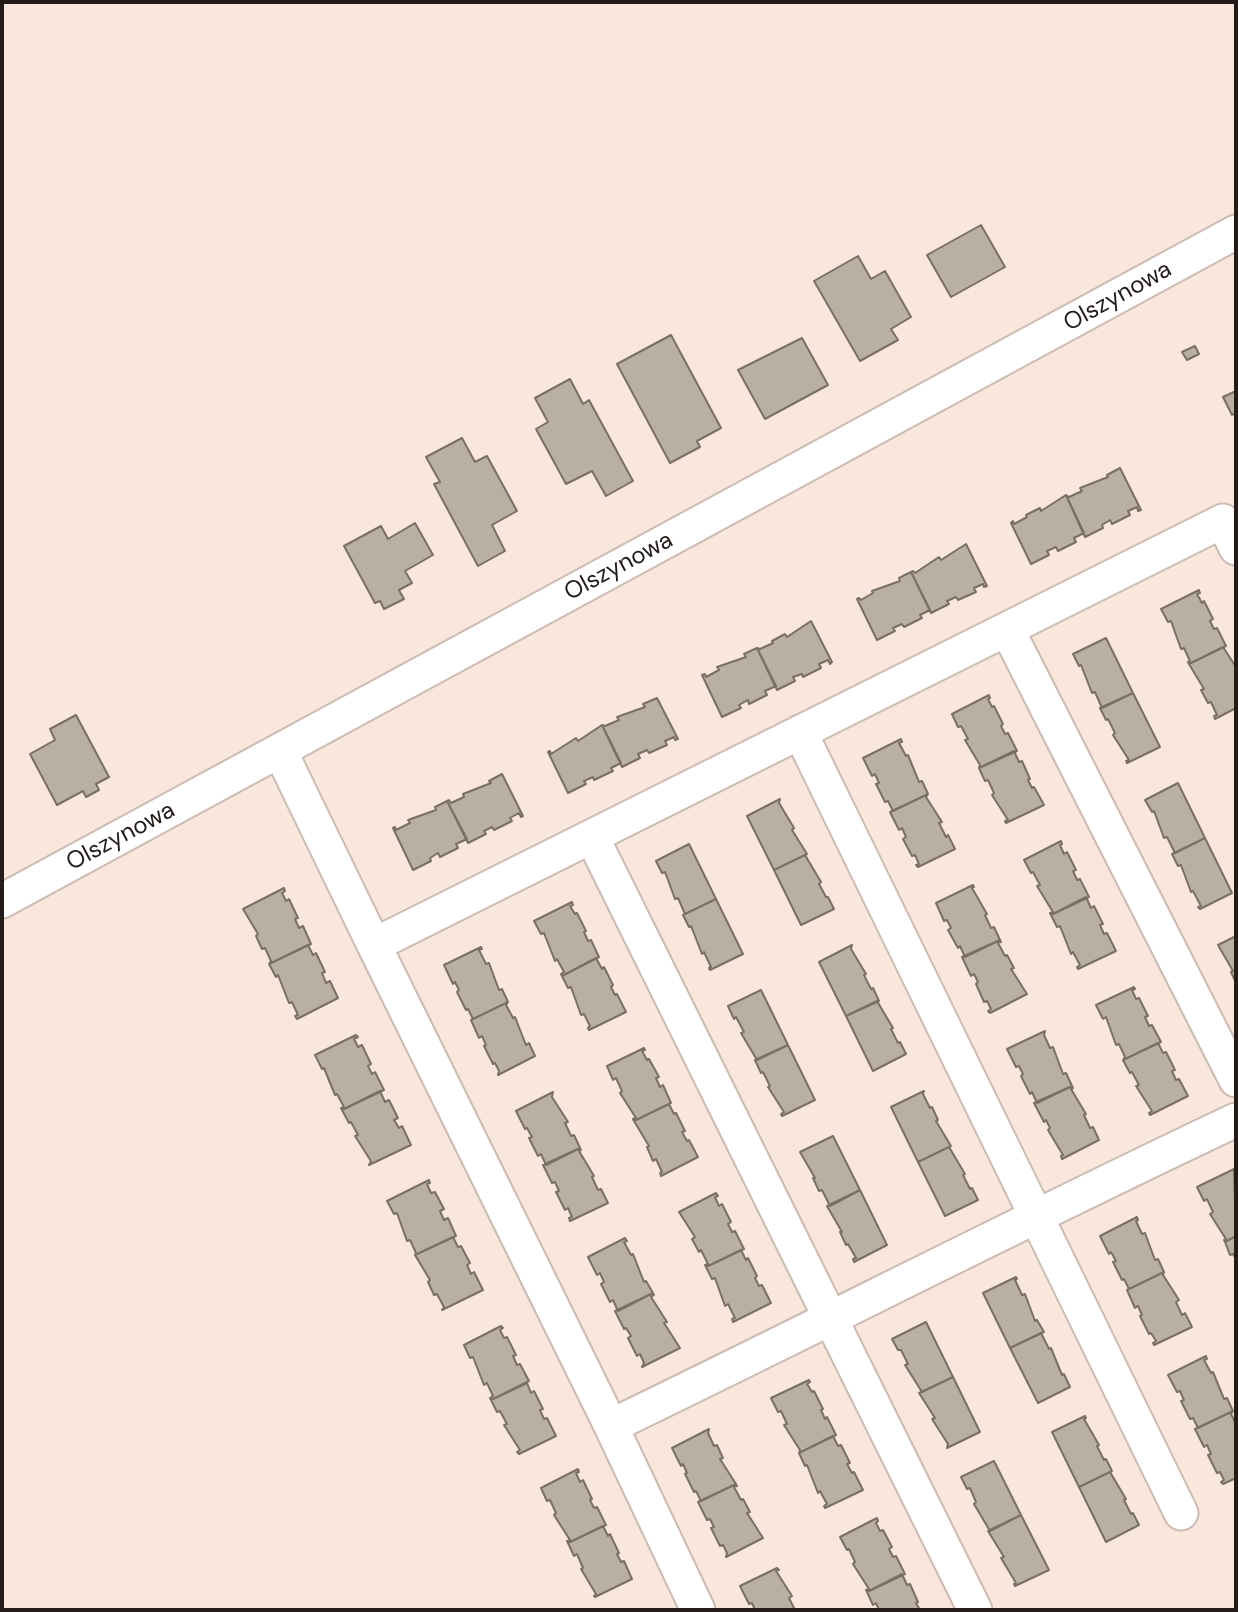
<!DOCTYPE html>
<html>
<head>
<meta charset="utf-8">
<style>
  body { margin:0 }
  #map { position:relative; width:1238px; height:1612px; overflow:hidden; background:#f9e6dd; font-family:"DM Sans",sans-serif }
  canvas { display:block }
  .frame { position:absolute; inset:0; border:4px solid #231c19; pointer-events:none }
</style>
</head>
<body>
<div id="map">
<canvas width="1238" height="1612"></canvas>
<div class="frame"></div>
</div>
<script>
const g = document.querySelector('canvas').getContext('2d');
g.lineJoin = 'round';
function fillPath(path, color) { g.fillStyle = color; g.fill(path, 'evenodd'); }
function trace(path, color, width, dash) { g.strokeStyle = color; g.lineWidth = width; g.lineCap = dash ? 'butt' : 'round'; g.setLineDash(dash || []); g.stroke(path); }
function label(font, color, halo, rows, align = 'center') {
  g.font = font + ' "DM Sans",sans-serif'; g.lineWidth = 5; g.setLineDash([]); g.textBaseline = 'middle'; g.strokeStyle = halo; g.fillStyle = color; for (const [text, x, y, turn = 0] of rows) {
    g.save(); g.translate(x, y); g.rotate((+turn || 0) * Math.PI / 180); g.textAlign = isNaN(turn) ? turn : align; if (halo) g.strokeText(text, 0, 0); g.fillText(text, 0, 0); g.restore();
  }
}
const building = new Path2D(`
  M981 225 1005 267 951 297 927 255Z
  M858 256 871 279 885 271 911 317 891 329 898 340 860 361 814 281Z
  M671 335 721 428 697 441 700 447 670 463 617 364Z
  M802 338 828 385 765 419 738 370Z
  M1195 346 1199 354 1187 360 1182 352Z
  M570 379 583 404 589 400 633 481 606 496 592 471 566 484 536 429 548 422 535 398Z
  M1236 391V415L1235 413 1232 415 1223 397Z
  M462 438 475 462 487 456 517 511 492 525 505 551 478 566 434 484 440 482 426 457Z
  M1120 468 1141 510 1138 511 1137 507 1128 511 1130 515 1112 524 1110 520 1102 525 1103 528 1085 537 1066 495 1069 497 1082 491 1080 488 1108 477 1107 475Z
  M1066 495 1084 533 1074 538 1076 542 1058 551 1056 547 1047 551 1049 555 1031 564 1011 523 1013 521 1014 524 1027 517 1026 515 1040 508 1041 511Z
  M415 523 433 555 405 571 412 583 399 590 404 599 384 609 380 601 375 603 344 546 381 526 388 539Z
  M966 544 987 586 984 587 983 584 974 588 976 592 958 600 956 597 947 601 949 604 931 613 911 572 913 571 915 573 939 557 941 560Z
  M911 572 930 610 920 615 922 618 904 627 902 624 893 628 895 631 877 640 857 599 859 598 861 600 873 593 872 591 900 581 899 578Z
  M1199 590 1200 593 1197 594 1202 603 1204 601 1213 619 1210 621 1214 629 1217 628 1226 646 1189 664 1188 662 1190 661 1184 648 1181 649 1171 621 1168 622 1161 609Z
  M811 621 832 662 830 664 828 660 819 664 821 668 803 677 802 674 793 677 795 681 777 690 757 648 760 649 773 643 772 641 785 634 787 637Z
  M1106 638 1133 693 1102 708 1095 692 1092 693 1081 665 1079 666 1073 654Z
  M1223 647 1236 667V708L1215 719 1214 716 1217 715 1211 702 1208 703 1201 690 1204 689 1189 664Z
  M757 648 776 686 765 691 767 695 749 704 748 700 739 705 741 708 722 717 702 675 705 674 706 677 719 670 717 667 746 657 744 654Z
  M1133 693 1160 747 1127 763 1126 761 1129 760 1113 735 1115 733 1108 719 1106 720 1100 708Z
  M989 695 990 698 988 699 992 707 994 706 1003 724 1001 726 1005 734 1008 733 1017 751 979 768 980 765 965 740 968 739 961 726 958 727 952 714Z
  M657 698 678 739 675 740 674 737 665 741 667 745 649 753 647 750 638 754 640 758 622 767 602 725 605 726 619 720 617 717 645 707 643 704Z
  M76 715 109 777 96 784 99 790 86 797 83 791 57 805 30 754 55 740 50 729Z
  M602 725 621 763 611 768 613 771 594 780 593 777 584 781 586 784 568 793 548 752 550 751 551 754 576 738 578 741Z
  M901 739 902 742 899 743 906 756 908 755 919 782 922 781 928 794 893 811 888 801 885 802 876 784 879 783 875 774 872 776 863 758Z
  M1014 751 1019 762 1022 761 1030 779 1028 780 1032 788 1034 787 1044 805 1006 823 1005 821 1008 820 992 795 994 793 988 780 985 781 979 768Z
  M502 774 523 816 521 817 519 813 510 818 512 821 494 830 492 827 484 831 486 834 468 843 447 801 449 800 451 803 464 797 463 794 491 783 489 781Z
  M1178 783 1205 838 1175 853 1167 837 1164 838 1154 811 1152 812 1145 800Z
  M928 794 926 797 942 822 939 823 946 837 948 835 955 849 918 867 916 865 919 864 915 855 912 856 903 839 906 837 902 828 899 830 890 812Z
  M780 799 779 803 794 828 792 830 807 854 774 870 747 816Z
  M447 801 467 839 456 844 458 848 440 857 438 853 430 858 431 861 413 870 393 828 395 827 396 830 410 823 408 820 436 810 435 807Z
  M1205 838 1232 893 1200 909 1198 907 1201 906 1193 891 1191 892 1181 865 1178 866 1172 854Z
  M1061 841 1062 844 1060 845 1064 854 1067 852 1076 870 1073 871 1077 880 1080 879 1089 897 1051 915 1050 913 1053 912 1037 886 1040 885 1033 872 1031 873 1024 860Z
  M689 844 716 899 685 914 678 898 675 899 665 872 662 873 656 861Z
  M805 855 821 882 819 884 826 897H828L834 909 801 925 774 870Z
  M973 885 974 887 972 888 987 914 985 915 991 928 994 927 1000 940 965 957 960 946 958 948 948 930 951 928 947 920 944 921 936 903Z
  M284 888 285 891 282 893 286 901 289 899 298 918 295 919 299 928 303 926 311 944 269 964 271 961 265 948 262 949 256 936 258 934 243 909Z
  M1086 897 1091 908 1094 906 1103 924 1100 925 1104 934 1107 933 1116 951 1078 969 1077 967 1080 965 1073 952 1071 954 1060 926 1057 927 1051 915Z
  M716 899 743 954 710 970 709 968 711 967 704 952 702 954 691 926 689 927 683 915Z
  M572 902 573 905 570 906 575 914 577 913 586 931 584 932 588 941 591 940 599 957 562 976 561 974 564 972 557 959 555 961 544 933 541 934 534 921Z
  M1236 936V983L1231 972 1233 971 1218 945Z
  M1000 940 1001 942 998 943 1005 956 1007 955 1014 968 1011 969 1027 994 990 1013 988 1011 991 1009 987 1001 984 1002 976 984 978 982 974 974 971 976 962 957Z
  M308 945 313 955 316 953 325 972 322 973 326 983 330 981 338 998 297 1019 295 1016 298 1015 292 1002 289 1003 278 975 276 977 269 964Z
  M852 945 851 949 866 974 864 975 871 989 873 988 879 1001 846 1016 819 962Z
  M481 947 482 949 479 950 486 964 489 963 499 990 502 989 508 1002 473 1019 468 1009 466 1010 457 992 459 990 455 982 453 984 444 965Z
  M596 958 602 969 604 967 613 985 611 987 615 995 617 994 626 1012 589 1030 588 1028 590 1026 584 1014 581 1015 571 987 568 988 562 976Z
  M1134 987 1135 989 1132 990 1136 999 1139 998 1148 1016 1145 1017 1149 1026 1152 1025 1161 1042 1123 1060 1125 1057 1119 1044 1116 1045 1106 1017 1103 1019 1096 1005Z
  M761 990 788 1045 757 1060 741 1033 744 1032 736 1017 734 1019 728 1006Z
  M877 1001 893 1028 891 1029 898 1043 900 1042 906 1054 873 1071 846 1016Z
  M508 1002 506 1005 513 1018 515 1017 526 1045 529 1043 535 1056 498 1075 499 1071 495 1063 493 1064 484 1046 486 1045 482 1036 479 1038 471 1020Z
  M1045 1031 1044 1035 1050 1048 1053 1047 1063 1074 1066 1073 1072 1086 1037 1103 1032 1092 1030 1094 1021 1076 1023 1074 1019 1066 1016 1067 1007 1049Z
  M356 1035 358 1037 354 1039 358 1047 362 1045 371 1064 368 1066 372 1074 375 1072 384 1090 342 1110 341 1108 344 1107 337 1094 335 1095 324 1068 322 1069 315 1055Z
  M1158 1043 1163 1053 1166 1052 1175 1070 1172 1071 1176 1080 1179 1079 1188 1096 1150 1115 1149 1113 1152 1111 1136 1086 1139 1085 1132 1072 1130 1073 1123 1060Z
  M788 1045 815 1100 782 1116 781 1114 784 1112 768 1087 770 1086 763 1072 761 1073 755 1060Z
  M644 1048 645 1050 642 1051 647 1060 649 1059 659 1077 656 1078 660 1087 663 1085 671 1103 634 1121 633 1119 636 1118 620 1093 622 1091 616 1078 613 1080 607 1066Z
  M1072 1086 1073 1088 1071 1089 1086 1114 1084 1115 1090 1128 1093 1127 1099 1140 1062 1159 1061 1156 1063 1155 1048 1130 1050 1128 1046 1120 1044 1122 1034 1103Z
  M380 1091 385 1102 389 1100 398 1118 394 1120 399 1128 402 1126 411 1145 369 1165 371 1161 355 1136 358 1135 351 1122 349 1123 342 1110Z
  M924 1091 923 1094 930 1108 932 1107 938 1120 936 1121 951 1146 918 1162 891 1107Z
  M553 1092 552 1097 568 1122 565 1123 571 1136 574 1135 580 1148 546 1165 541 1154 538 1156 529 1138 532 1137 527 1128 525 1129 516 1111Z
  M669 1104 674 1114 676 1113 685 1131 682 1132 687 1141 689 1140 698 1157 661 1176 660 1173 662 1172 656 1159 653 1161 647 1147 649 1146 634 1121Z
  M833 1136 860 1190 830 1206 822 1190 819 1191 813 1178H815L800 1152Z
  M949 1147 965 1174 963 1175 970 1189 972 1188 978 1200 945 1216 918 1162Z
  M580 1148 581 1150 579 1151 594 1176 592 1177 598 1190 601 1189 608 1203 570 1221 569 1218 572 1217 568 1208 565 1210 556 1192 559 1191 555 1182 552 1183 543 1165Z
  M1234 1169 1236 1236 1225 1242 1224 1240 1226 1239 1210 1214 1213 1212 1207 1199 1204 1201 1197 1187Z
  M429 1180 430 1183 427 1184 431 1193 435 1192 444 1209 440 1211 444 1220 448 1218 456 1236 415 1255 416 1253 410 1240 407 1241 397 1213 394 1214 387 1201Z
  M860 1190 887 1245 854 1262 853 1259 856 1258 848 1244 846 1245 840 1232H842L827 1206Z
  M716 1193 718 1196 715 1197 719 1206 722 1204 731 1222 728 1224 732 1232 735 1231 744 1249 706 1267 705 1265 708 1264 701 1250 699 1252 692 1239 695 1237 679 1212Z
  M1137 1217 1138 1220 1136 1221 1142 1234 1145 1233 1155 1260 1158 1259 1164 1272 1129 1289 1124 1279 1122 1280 1113 1262 1116 1261 1111 1252 1109 1254 1100 1236Z
  M1236 1236V1259L1233 1254 1230 1255 1225 1242Z
  M453 1237 458 1247 461 1246 470 1263 467 1265 471 1274 474 1272 483 1290 442 1310 444 1307 437 1294 434 1295 428 1282 430 1280 415 1255Z
  M625 1238 627 1241 624 1242 631 1255 633 1254 644 1282 646 1281 653 1293 618 1311 613 1300 610 1302 601 1284 604 1282 600 1273 597 1275 588 1257Z
  M741 1250 746 1260 748 1258 757 1276 755 1278 759 1286 762 1285 771 1303 733 1322 732 1319 735 1318 728 1304 725 1306 715 1278 712 1279 706 1267Z
  M1164 1272 1163 1275 1179 1300 1176 1302 1182 1315 1185 1313 1192 1327 1154 1345 1153 1343 1156 1341 1151 1333 1149 1334 1140 1316 1142 1315 1138 1306 1135 1308 1127 1290Z
  M1016 1277 1017 1279 1015 1280 1022 1295 1025 1294 1035 1321 1037 1320 1044 1332 1010 1348 983 1293Z
  M653 1293 654 1295 651 1297 667 1322 664 1323 680 1348 642 1367 644 1363 640 1354 637 1356 628 1338 631 1336 626 1328 624 1329 615 1311Z
  M926 1322 953 1377 922 1392 905 1365 908 1364 901 1350H898L892 1339Z
  M501 1326 503 1328 500 1330 504 1338 507 1337 516 1355 513 1356 517 1365 520 1364 529 1381 491 1400 490 1398 493 1396 487 1383 484 1385 473 1357 470 1358 464 1345Z
  M1041 1333 1049 1349 1051 1348 1062 1375 1064 1374 1070 1387 1038 1403 1010 1348Z
  M1206 1356 1207 1359 1204 1360 1211 1373 1213 1372 1224 1399 1227 1398 1233 1411 1198 1428 1193 1418 1190 1419 1181 1401 1184 1400 1180 1391 1177 1392 1168 1375Z
  M953 1377 980 1432 947 1448 948 1444 932 1419 935 1418 919 1393Z
  M809 1380 810 1382 807 1384 812 1392 814 1391 823 1409 821 1410 825 1419 827 1417 836 1435 799 1453 800 1450 784 1425 787 1424 781 1411 778 1412 771 1398Z
  M527 1383 531 1393 534 1391 543 1409 540 1410 544 1419 547 1418 556 1436 519 1454 517 1452 520 1450 504 1425 507 1424 500 1411 497 1412 491 1400Z
  M1233 1411 1231 1414 1236 1424V1478L1223 1484 1221 1482 1224 1480 1220 1472 1217 1473 1208 1455 1211 1454 1207 1445 1204 1447 1195 1429Z
  M1085 1416 1086 1418 1084 1419 1099 1445 1097 1446 1104 1460 1106 1459 1112 1471 1079 1487 1052 1432Z
  M709 1429 708 1433 714 1446 717 1445 723 1458 720 1459 736 1484 701 1501 696 1491 694 1492 685 1474 687 1473 683 1464 681 1466 672 1448Z
  M833 1436 838 1446 841 1445 850 1463 847 1464 852 1473 854 1472 863 1490 825 1508 824 1506 827 1504 820 1491 818 1493 807 1465 805 1466 799 1453Z
  M994 1461 1021 1515 990 1531 974 1504 976 1502 970 1488 967 1489 961 1477Z
  M578 1469 579 1472 576 1473 580 1482 583 1480 592 1499 590 1500 594 1508 597 1507 606 1525 568 1543 567 1541 570 1540 554 1515 556 1513 550 1500 547 1501 541 1488Z
  M1110 1472 1126 1499 1124 1500 1131 1514 1133 1513 1139 1525 1106 1542 1079 1487Z
  M736 1484 737 1486 734 1487 741 1500 743 1499 750 1512 747 1513 763 1538 726 1557 727 1553 723 1545 720 1546 711 1528 714 1527 710 1519 707 1520 698 1502Z
  M1021 1515 1049 1570 1015 1586 1014 1584 1016 1583 1001 1558 1004 1557 988 1531Z
  M877 1518 878 1521 876 1523 880 1531 883 1530 892 1547 889 1549 893 1557 896 1556 905 1574 867 1592 866 1590 869 1589 853 1564 855 1562 849 1549 847 1550 840 1537Z
  M603 1526 608 1536 610 1534 619 1553 617 1554 621 1562 624 1561 632 1579 595 1597 594 1596 596 1594 581 1569 583 1568 577 1554 574 1556 568 1543Z
  M777 1568 779 1570 776 1571 792 1596 789 1598 795 1610H755L752 1603 749 1604 740 1586Z
  M902 1574 907 1585 910 1584 918 1602 916 1603 920 1610H879L876 1603 873 1605 867 1592Z`);
fillPath(building, '#bab0a1');
trace(building, '#7a7062', 2);
const minor = new Path2D(`
  M1007 629 1223 521 1236 548
  M800 732 1181 1513
  M280 751 374 945 1007 629 1236 1080
  M592 837 975 1610
  M2 901 1236 232
  M374 945 611 1426 698 1610
  M611 1426C820 1325 1026 1219 1236 1120`);
trace(minor, '#cdbbb2', 37);
trace(minor, '#fff', 33);
label('24px', '#231c19', '#fff', [
  ["Olszynowa",1118,297,-29],
  ["Olszynowa",619,567,-28],
  ["Olszynowa",121,837,-28]
]);
</script>
</body>
</html>
